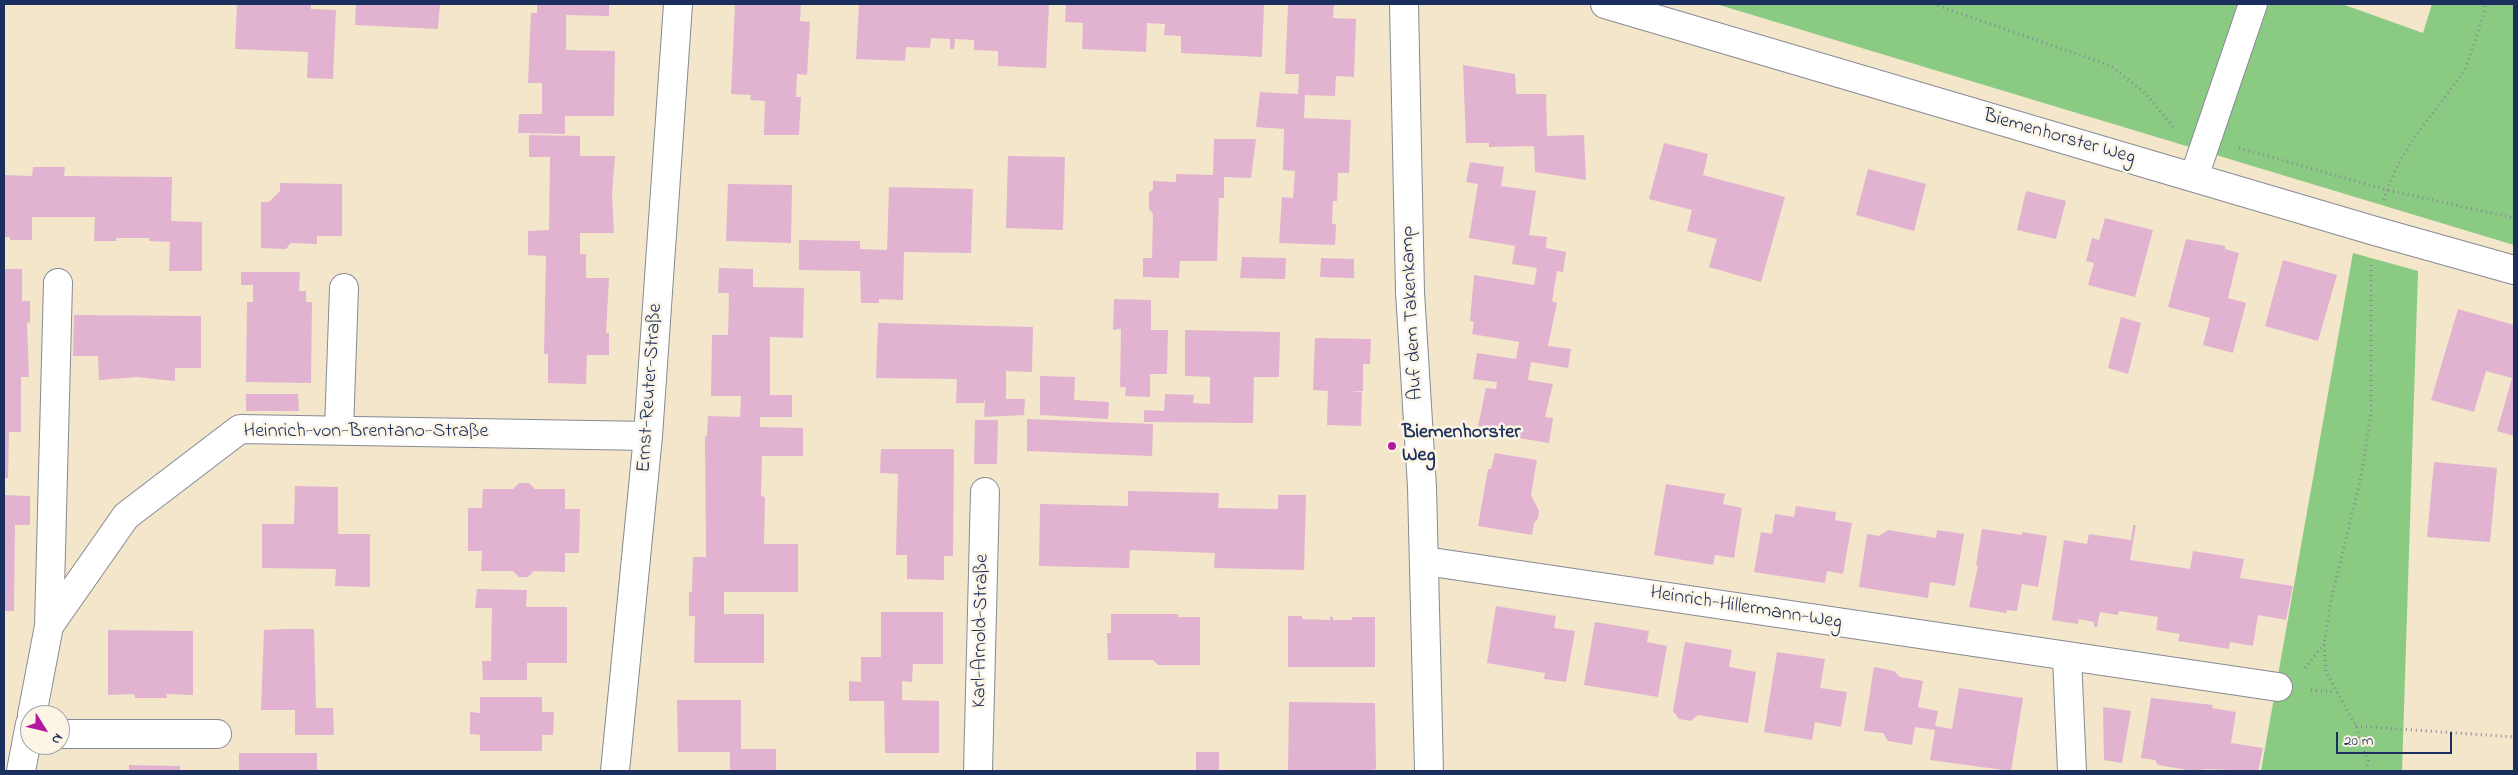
<!DOCTYPE html>
<html>
<head>
<meta charset="utf-8">
<style>
  body { margin:0 }
  #map { position:relative; width:2518px; height:775px; overflow:hidden; background:#f3e6cb; font-family:"Indie Flower",sans-serif }
  canvas { display:block }
  .frame { position:absolute; inset:0; border:5px solid #1b2f5e; pointer-events:none }
  .north { position:absolute; left:20px; top:705px; width:50px; height:50px; box-sizing:border-box; background:#fcf5e5; border:1px solid #a2a6af; border-radius:50%; rotate:126deg; font-size:14px; font-weight:700; line-height:20px; text-align:center; color:#1b2f5e }
  .north::after { content:''; display:block; margin:auto; width:18px; height:22px; background:#b5179e; clip-path:polygon(50% 0,100% 100%,50% 72%,0 100%) }
  .scale { position:absolute; left:2336px; top:732px; width:116px; height:22px; box-sizing:border-box; border:2px solid #1b2f5e; border-top:0; padding-left:6px; font-size:15px; line-height:18px; white-space:nowrap; color:#1b2f5e; -webkit-text-stroke:4px #fcf5e5; paint-order:stroke }
</style>
</head>
<body>
<div id="map">
<canvas width="2518" height="775"></canvas>
<div class="frame"></div>
<div class="north">N</div>
<div class="scale">20 m</div>
</div>
<script>
const g = document.querySelector('canvas').getContext('2d');
g.lineJoin = 'round';
function fillPath(path, color) { g.fillStyle = color; g.fill(path, 'evenodd'); }
function trace(path, color, width, dash) { g.strokeStyle = color; g.lineWidth = width; g.lineCap = dash ? 'butt' : 'round'; g.setLineDash(dash || []); g.stroke(path); }
function label(font, color, halo, rows, align = 'center') {
  g.font = font + ' "Indie Flower",sans-serif'; g.lineWidth = 5; g.setLineDash([]); g.textBaseline = 'middle'; g.strokeStyle = halo; g.fillStyle = color; for (const [text, x, y, turn = 0] of rows) {
    g.save(); g.translate(x, y); g.rotate((+turn || 0) * Math.PI / 180); g.textAlign = isNaN(turn) ? turn : align; if (halo) g.strokeText(text, 0, 0); g.fillText(text, 0, 0); g.restore();
  }
}
fillPath(new Path2D(`
  M1716 4H2342L2423 33 2432 4H2514V245Z
  M2353 253 2418 271 2402 771H2261Z`), '#8aca82');
fillPath(new Path2D(`
  M237 4H311V9L336 10 333 79 307 78 308 52 235 49Z
  M356 4H440L438 29 355 25Z
  M537 4H609V16L566 15V50L615 51 614 116H565V134L518 133 519 114H542V83H528L531 13H537Z
  M735 4H801L800 21 810 22 807 75 797 74 796 97H801L799 135H764L765 101 750 100 751 95 731 94Z
  M859 4H1049L1046 68 998 66V51L974 50V40L955 39 954 49H950V39L931 38 930 48 906 47 905 61 856 59Z
  M1066 4 1264 5 1262 57 1181 53V36L1164 35 1165 24 1147 23 1146 52 1082 49 1083 23 1065 22Z
  M1288 4H1334L1333 18 1356 19 1354 77 1336 76 1335 96 1305 95 1304 118 1351 120 1349 173H1338L1337 201H1333L1332 224H1336L1335 245 1279 243 1282 197 1293 198 1295 171 1283 170 1284 129 1256 127 1260 92 1298 94 1299 74H1285Z
  M1463 65 1515 74 1516 94H1546L1547 136 1584 135 1586 180 1535 172 1534 146 1489 147V143H1466Z
  M529 135 580 136V156H615L612 195 614 233H580V254H586V278H609L606 333H609V355H587L586 384 548 383V354H544L546 256 528 255V231L549 230 550 157H529Z
  M1214 139H1256L1251 178 1224 177V198H1219L1217 261H1180L1179 278 1143 277V258H1152L1153 214 1149 209V193L1153 189V181L1176 182V174L1213 175Z
  M1664 143 1708 154 1703 175 1785 197 1761 282 1709 267 1717 239 1687 231 1692 210 1649 199Z
  M1008 156 1065 157 1063 230 1006 228Z
  M1470 162 1504 167 1501 186 1536 191 1529 235 1547 237 1546 248 1566 252 1563 272 1557 271 1552 301 1557 303 1548 346 1571 349 1568 368 1531 362 1528 380 1553 384 1545 417 1553 418 1549 443 1477 431 1486 388 1496 389 1497 382 1473 379 1477 353 1516 359 1519 342 1472 334 1474 322 1470 321 1474 275 1534 285 1537 268 1512 264 1515 246 1469 238 1478 184 1466 182Z
  M33 167H65L64 176 172 177 171 221 202 222V271H169L170 242 149 241V238H116L117 241H94L95 217H32V240H10V237H4V175L32 176Z
  M1868 169 1926 184 1914 231 1856 215Z
  M280 183 342 184V236H317V244L291 243 286 249 261 248V202H269L280 191Z
  M728 184 792 185 791 243 726 241Z
  M889 187 973 189 971 253 904 252 903 300 879 299V303H861L860 271 799 270V240L860 241V249L887 250Z
  M2026 191 2066 201 2056 239 2017 230Z
  M2105 218 2153 230 2135 297 2088 285 2094 263 2086 261 2092 238 2099 240Z
  M2186 239 2225 246V249L2239 253 2228 298 2246 303 2233 353 2203 345 2210 318 2168 307Z
  M1242 257 1286 258 1285 279 1240 278Z
  M1321 258 1354 259V278L1320 277Z
  M2283 260 2337 275 2318 341 2265 326Z
  M719 268 753 269V287L804 288 803 338 770 337V395H792V417H760V427L803 428V456H762L761 496 765 497 764 544H798V592H724V614H764V663H694L695 616H689V592H692L693 557H706L705 437 707 436 708 416 740 417 741 396H711L712 335H728L729 293H718Z
  M4 269H22V301H30V322L27 323 29 377H21V432H9L8 478H4Z
  M241 272H300L299 291H306V302H312L311 383 246 382 247 302H253V285H241Z
  M1114 299 1151 300V330H1168L1167 374H1150V397L1125 396 1126 387H1120L1121 329 1113 330Z
  M2458 309 2514 325V436L2497 431 2512 378 2486 371 2474 412 2431 400Z
  M74 315 201 316V368H175V381L137 377 99 380 98 356H73Z
  M2121 317 2141 323 2128 374 2108 368Z
  M878 323 1033 327 1032 372 1006 371V399H1025L1024 415 984 417 985 400 983 403H956L957 379 876 378Z
  M1185 330 1280 332 1279 377H1254L1253 423 1144 422V410L1164 411 1165 394 1194 395 1193 403 1210 404V377L1185 376Z
  M1315 338 1371 339 1370 364H1363V391H1349L1362 392 1361 426 1327 425 1328 391 1313 390Z
  M1040 376 1075 377 1074 400 1109 402 1108 419 1040 415Z
  M246 394H298L299 411H246Z
  M1027 419 1153 424 1152 456 1027 451Z
  M975 420H998L997 464H974Z
  M881 449H954L953 556H944V580L907 579V555H896L898 474 880 473Z
  M1495 453 1537 460 1531 495 1539 511 1538 518 1534 523 1532 535 1478 526 1488 469H1491Z
  M2434 462 2497 468 2490 542 2427 537Z
  M519 483H529L535 489H565V509H580L579 553H565V572L534 571 528 577H519L513 571H481L482 551H468V508H482L483 489H513Z
  M1666 484 1725 494 1723 504 1742 508 1734 558 1715 555 1713 565 1654 555Z
  M295 486 338 487V534H370V587L335 586 336 569 262 568V524H294Z
  M1128 491 1219 493 1218 508 1278 509V495H1306L1304 570 1214 568 1215 553 1130 550 1129 568 1039 566 1040 504 1128 506Z
  M4 495 30 496V525H15L14 611H4Z
  M1796 506 1836 512 1835 520 1852 523 1843 574 1827 571 1825 583 1754 572 1761 532 1772 534 1775 514 1794 517Z
  M2133 525H2136L2130 560 2190 569 2193 551 2244 559 2240 578 2293 586 2286 620 2258 615 2253 646 2230 642 2229 649 2178 641 2180 634 2156 630 2158 617 2119 611 2118 615 2100 612 2097 627H2094V622L2079 619 2078 624 2052 620 2064 540 2087 544 2089 534 2131 540Z
  M1982 529 2022 535V532L2047 536 2038 587 2022 584 2017 611 2007 610 2006 613 1969 607 1978 566 1976 565Z
  M1888 530 1936 538 1937 530 1964 534 1955 586 1930 582 1928 598 1859 587 1867 534 1879 536Z
  M477 589 527 590 526 607H567V663H527V680H483L482 661H491L492 608H475Z
  M1496 606 1556 616 1554 628 1575 631 1566 682 1544 679 1545 673 1487 663Z
  M881 612H943V664H913L912 682 902 681V700L939 701V753H885L884 701H849V681L861 682V657H881Z
  M1111 614H1178V617H1200V665H1158L1153 660H1108L1107 633H1111Z
  M1288 616H1302V619L1330 620V617H1333V620H1352V617H1375V667H1288Z
  M1595 622 1649 631 1647 642 1667 646 1658 697 1584 685Z
  M286 629H314L316 708H333L334 735H295V710H261L264 630Z
  M108 630 193 631V695L166 694 167 698H135L134 694 108 695Z
  M1685 642 1732 650 1729 667 1756 672 1748 723 1698 715 1691 721 1679 719 1673 711Z
  M1777 652 1825 659 1820 688 1847 692 1841 727 1815 722 1812 740 1764 732Z
  M1874 667 1894 671 1900 677 1923 681 1918 707 1938 711 1935 726 1952 729 1959 688 2023 698 2011 771 1930 760 1935 730 1915 727 1912 745 1888 741 1883 733 1864 731Z
  M480 697H542V712H554L553 735H542V751H480V735L470 734V712L480 713Z
  M2151 698 2213 705 2212 708 2236 712 2231 743 2263 748 2258 771 2207 769 2193 771 2158 765 2155 760 2141 758Z
  M677 700H741V749H776V770H730V752H678Z
  M1289 702 1375 703 1376 769 1367 771 1288 770Z
  M2103 707 2131 711 2122 763 2104 760Z
  M1196 752H1219V770H1196Z
  M239 753H317V771H239Z
  M129 765 180 766V771H129Z`), '#e1b3d0');
const minor = new Path2D(`
  M1404 4 1410 292 1422 487 1429 771
  M1605 4 2375 231 2514 270
  M2194 177 2253 4
  M339 430 344 288
  M1425 561 2278 687
  M49 626 58 283
  M2067 658 2072 771
  M32 715 49 626 126 516 240 429 648 436
  M60 734H217
  M21 771 30 724
  M615 771 648 436 678 4
  M978 771 985 492`);
trace(minor, '#878a94', 30);
trace(new Path2D(`
  M1933 4 2111 66 2145 93 2175 129
  M2239 148 2387 190 2514 218
  M2384 200C2399 148 2432 118 2461 75 2472 57 2477 32 2484 13L2485 4
  M2305 668 2324 644
  M2311 690 2336 692
  M2356 726 2514 737
  M2366 771 2368 761 2356 726 2326 672 2324 644 2332 596 2361 477 2371 413V264`), '#878a94', 3, [1, 4]);
trace(minor, '#fff', 28);
for (const [x, y, r, color] of [
  [1392,446,5,"#b5179e"]
]) { const dot = new Path2D(); dot.arc(x, y, r, 0, 2 * Math.PI); g.fillStyle = color; g.fill(dot); trace(dot, '#fcf5e5', 2); }
label('20px', '#1b2f5e', '#fcf5e5', [
  ["Biemenhorster Weg",2059,138,16],
  ["Auf dem Takenkamp",1413,313,-93],
  ["Ernst-Reuter-Straße",651,388,-86],
  ["Heinrich-von-Brentano-Straße",366,433],
  ["Heinrich-Hillermann-Weg",1746,609,9],
  ["Karl-Arnold-Straße",982,631,-89]
]);
label('bold 20px', '#1b2f5e', '#fcf5e5', [
  ["Biemenhorster",1402,434],
  ["Weg",1402,457]
], 'left');
</script>
</body>
</html>
